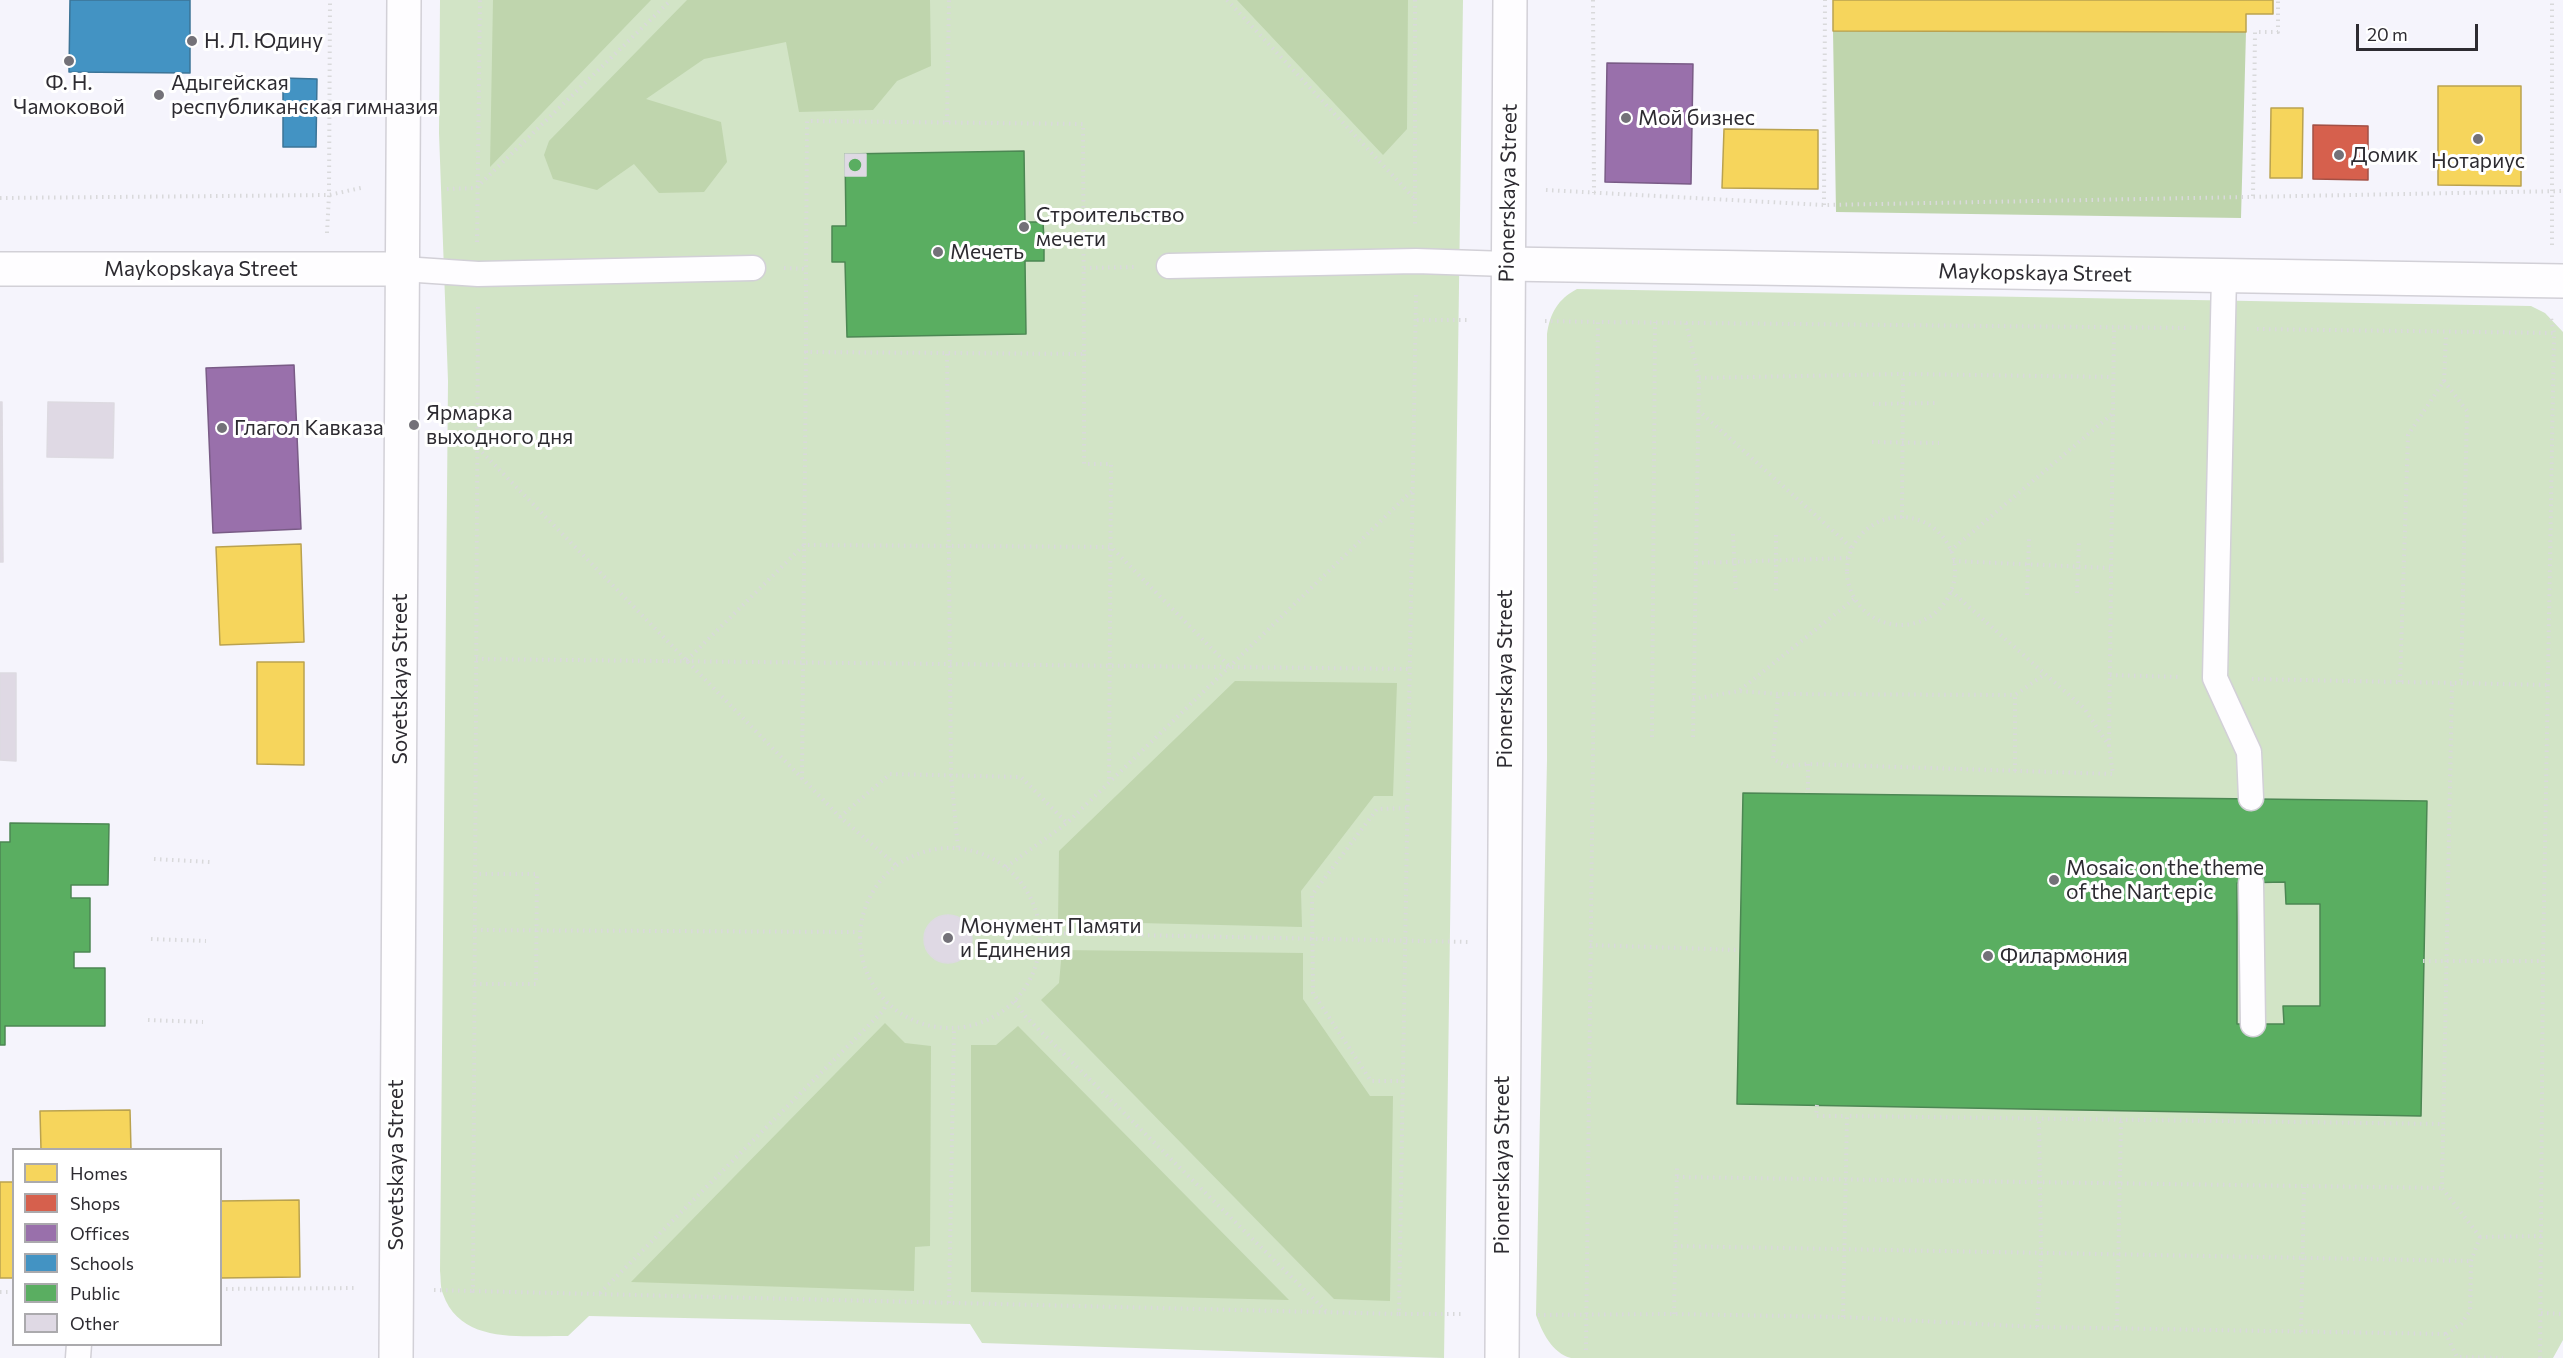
<!DOCTYPE html>
<html>
<head>
<meta charset="utf-8">
<style>
  body { margin:0 }
  #map { position:relative; width:2563px; height:1358px; overflow:hidden; background:#f5f4fc; font-family:Commissioner,sans-serif }
  canvas { display:block }
  .legend { position:absolute; left:12px; top:1148px; width:210px; height:198px; box-sizing:border-box; background:#fff; border:2px solid #abaaad; margin:0; padding:8px 10px; list-style:none; font-size:18px; color:#2d2b31 }
  .legend li { display:flex; align-items:center; gap:12px; height:30px }
  .legend b { width:30px; border:2px solid #abaaad }
  .scale { position:absolute; left:2356px; top:24px; width:122px; height:27px; box-sizing:border-box; border:3px solid #2d2b31; border-top:0; padding-left:8px; font-size:18px; line-height:21px; white-space:nowrap; color:#2d2b31; -webkit-text-stroke:4px #fff; paint-order:stroke }
</style>
</head>
<body>
<div id="map">
<canvas width="2563" height="1358"></canvas>
<ul class="legend">
<li><b style="height:16px;background:#f6d55c"></b>Homes</li>
<li><b style="height:16px;background:#d6604d"></b>Shops</li>
<li><b style="height:16px;background:#9970ab"></b>Offices</li>
<li><b style="height:16px;background:#4393c3"></b>Schools</li>
<li><b style="height:16px;background:#5aae61"></b>Public</li>
<li><b style="height:16px;background:#dfd9e4"></b>Other</li>
</ul>
<div class="scale">20 m</div>
</div>
<script>
const g = document.querySelector('canvas').getContext('2d');
g.lineJoin = 'round';
function fillPath(path, color) { g.fillStyle = color; g.fill(path, 'evenodd'); }
function trace(path, color, width, dash) { g.strokeStyle = color; g.lineWidth = width; g.lineCap = dash ? 'butt' : 'round'; g.setLineDash(dash || []); g.stroke(path); }
function label(font, color, halo, rows, align = 'center') {
  g.font = font + ' Commissioner,sans-serif'; g.lineWidth = 6; g.setLineDash([]); g.textBaseline = 'middle'; g.strokeStyle = halo; g.fillStyle = color; for (const [text, x, y, turn = 0] of rows) {
    g.save(); g.translate(x, y); g.rotate((+turn || 0) * Math.PI / 180); g.textAlign = isNaN(turn) ? turn : align; if (halo) g.strokeText(text, 0, 0); g.fillText(text, 0, 0); g.restore();
  }
}
fillPath(new Path2D(`
  M440 0H1463L1444 1358 982 1343 970 1324 589 1316 568 1336C525 1335 461 1346 443 1294 440 1287 441 1278 440 1271L448 381 439 133Z
  M1577 289 2531 306 2545 313 2563 332V1340L2553 1358H1571C1552 1353 1542 1332 1536 1315L1547 760V334C1550 313 1558 299 1577 289Z`), '#d2e4c6');
fillPath(new Path2D(`
  M493 0H651L490 167Z
  M687 0H930L931 66 897 81 873 110 799 112 786 42 704 59 646 99 721 122 727 162 704 192 659 193 634 164 597 190 553 179 544 155 549 141Z
  M1237 0H1408L1407 129 1383 155Z
  M1833 31 2246 32 2241 218 1836 212Z
  M1235 681 1397 683 1393 796H1374L1301 891 1302 927 1058 921 1059 851Z
  M1062 950 1303 953V999L1370 1096H1393L1390 1301 1334 1299 1041 1000 1059 983Z
  M885 1023 905 1043 931 1046 930 1246 915 1247 914 1291 631 1282Z
  M1018 1026 1289 1300 971 1292V1045H996Z`), '#bfd5ad');
const homes = new Path2D(`
  M1833 0H2273V14H2246V32L1833 31Z
  M2438 86H2521V186L2438 185Z
  M2271 108H2303L2302 178H2270Z
  M1724 129 1818 130V189L1722 188Z
  M301 544 304 642 220 645 216 547Z
  M257 662H304V765L257 764Z
  M130 1110 131 1150H41L40 1111Z
  M0 1182H14V1278H0Z
  M299 1200 300 1277 220 1278V1201Z`);
fillPath(homes, '#f6d55c');
trace(homes, '#baa24f', 1.5);
const shops = new Path2D(`
  M2313 125 2368 126V180L2313 179Z`);
fillPath(shops, '#d6604d');
trace(shops, '#a35045', 1.5);
const offices = new Path2D(`
  M1607 63 1693 64 1691 184 1605 182Z
  M294 365 301 529 213 533 206 368Z`);
fillPath(offices, '#9970ab');
trace(offices, '#795b86', 1.5);
const schools = new Path2D(`
  M70 0H190V73L69 72Z
  M283 78 317 79 316 147H283Z`);
fillPath(schools, '#4393c3');
trace(schools, '#3c7497', 1.5);
const public = new Path2D(`
  M1024 151 1025 222H1043L1044 240V261H1025L1026 334 847 337 845 262H832V226H846L845 154Z
  M1743 793 2427 801 2421 1116 1737 1104ZM2285 882 2286 904H2320V1006H2283L2284 1024H2237V883Z
  M10 823 109 824 108 885H71V898H90V952H74V968H105V1026H5V1045H0V842H10Z`);
fillPath(public, '#5aae61');
trace(public, '#4c8753', 1.5);
const building = new Path2D(`
  M845 154H866V176H845Z
  M848 165a7 7 0 1 1 14 0a7 7 0 1 1-14 0Z
  M0 402H2L3 562H0Z
  M48 402 114 403 113 458 47 457Z
  M0 673H16V761L0 760Z
  M924 939a24 24 0 1 1 48 0a24 24 0 1 1-48 0Z`);
fillPath(building, '#dfd9e4');
trace(building, '#dddae1', 1.5);
const service = new Path2D(`
  M1169 266 1416 261 1507 264
  M403 269 478 274 753 268
  M2224 276 2215 678 2249 752 2251 798
  M2251 883 2253 1024
  M78 1358 79 1344`);
const minor = new Path2D(`
  M1507 264 2563 281
  M0 269H403`);
const tertiary = new Path2D(`
  M396 1358 404 0`);
const secondary = new Path2D(`
  M1502 1358 1510 0`);
trace(service, '#d2d0d7', 27);
trace(minor, '#d2d0d7', 36);
trace(tertiary, '#d2d0d7', 36);
trace(secondary, '#d2d0d7', 36);
trace(new Path2D(`
  M1227 0 1414 198
  M1415 0V228
  M1593 0 1594 193
  M947 122 949 0
  M447 189 476 188 671 0
  M1546 190 1824 205 2563 191
  M2253 196 2255 32H2278V0
  M0 198 329 195 365 187
  M1824 205 1825 0
  M327 233 329 195 330 0
  M477 242 480 0
  M2552 245V0
  M784 268 806 269 807 121 1083 124 1084 354 806 352V269
  M1084 268 1138 267
  M478 307 473 1291 1399 1314 1416 293
  M1417 320H1471
  M1545 321 1598 322
  M1686 323 1699 378 1693 737
  M2257 329 2554 333
  M947 354 951 775 958 848
  M1084 354V464H1111L1109 783
  M1699 378 1903 374 2113 377
  M2444 381 2467 411 2461 683
  M1873 404 1937 403
  M1698 410 1852 548
  M1872 442 1939 443
  M478 448 840 817 896 865
  M1847 571a54 54 0 1 1 108 0a54 54 0 1 1-108 0Z
  M1902 518 1903 374
  M1733 534 1736 594
  M1776 535V593
  M1950 551 2112 414
  M1953 561 2110 568
  M1696 563 1849 558
  M1951 591 2045 674
  M2077 593 2079 539
  M2027 595 2029 539
  M476 659 1411 669
  M687 660 804 545 1111 547 1229 666
  M2110 675 2181 677
  M2252 679 2452 683
  M2400 682 2408 435 2444 381 2446 334
  M1740 690 1854 599
  M1693 699 1739 691 1778 694 2015 695 2045 674 2084 708 2109 746 2113 774 1808 764 1787 766 1773 759 1778 694
  M1652 737 1655 322
  M2109 746 2114 328
  M1808 764V794
  M2015 771V695
  M802 779 806 352
  M840 817 890 774 1021 777 1067 823
  M860 938a90 90 0 1 1 180 0a90 90 0 1 1-180 0Z
  M154 859 210 862
  M1006 867 1067 823 1413 490
  M475 930 859 932
  M1040 933 1468 942
  M151 939 206 941
  M1590 945 1739 950
  M2423 961H2543
  M474 984H536L537 874H475
  M1015 1001 1025 1016 1326 1311
  M148 1020 203 1022
  M1404 1081H1371L1313 993 1312 895 1377 809 1408 808
  M1817 1105 1816 1116H1847
  M1677 1177 2442 1188
  M2480 1237 2442 1188 2452 683 2547 685
  M2480 1237 2471 1261 2470 1311 2461 1324 2446 1334 2457 1357 2503 1358
  M2480 1237 2543 1236
  M1675 1246 2471 1261
  M220 1289 358 1288
  M434 1290 473 1291
  M0 1292H14
  M600 1293 883 1011 887 1003
  M949 1303 954 1029
  M2541 1313 2563 1314
  M1399 1314H1464
  M1674 1314 1677 1166
  M1538 1315 1674 1314 1843 1317 2037 1327 2446 1334
  M1843 1317 1847 1116 2443 1124
  M2037 1327 2041 1255 2039 1118
  M2117 1327 2121 1119
  M2301 1332 2304 1187
  M1586 1350 1598 322 2189 328
  M2540 1358 2543 961 2554 333 2551 318`), '#d9d9db', 4, [1.5, 4.5]);
trace(service, '#fefdff', 24);
trace(minor, '#fefdff', 33);
trace(tertiary, '#fefdff', 33);
trace(secondary, '#fefdff', 33);
for (const [x, y, r, color] of [
  [192,41,6,"#737178"],
  [69,61,6,"#737178"],
  [159,95,6,"#737178"],
  [1626,118,6,"#737178"],
  [2478,139,6,"#737178"],
  [2339,155,6,"#737178"],
  [1024,227,6,"#737178"],
  [938,252,6,"#737178"],
  [414,425,6,"#737178"],
  [222,428,6,"#737178"],
  [2054,880,6,"#737178"],
  [948,938,6,"#737178"],
  [1988,956,6,"#737178"]
]) { const dot = new Path2D(); dot.arc(x, y, r, 0, 2 * Math.PI); g.fillStyle = color; g.fill(dot); trace(dot, '#fff', 2); }
label('21px', '#2d2b31', '#fff', [
  ["Н. Л. Юдину",204,41],
  ["Ф. Н.",69,83,"center"],
  ["Чамоковой",69,107,"center"],
  ["Адыгейская",171,83],
  ["республиканская гимназия",171,107],
  ["Мой бизнес",1638,118],
  ["Домик",2351,155],
  ["Нотариус",2478,161,"center"],
  ["Строительство",1036,215],
  ["мечети",1036,239],
  ["Мечеть",950,252],
  ["Ярмарка",426,413],
  ["выходного дня",426,437],
  ["Глагол Кавказа",234,428],
  ["Mosaic on the theme",2066,868],
  ["of the Nart epic",2066,892],
  ["Монумент Памяти",960,926],
  ["и Единения",960,950],
  ["Филармония",2000,956]
], 'left');
label('21px', '#2d2b31', '#fff', [
  ["Pionerskaya Street",1508,193,-89],
  ["Maykopskaya Street",201,269],
  ["Maykopskaya Street",2035,273,1],
  ["Sovetskaya Street",400,679,-90],
  ["Pionerskaya Street",1505,679,-90],
  ["Sovetskaya Street",396,1165,-90],
  ["Pionerskaya Street",1502,1165,-90]
]);
</script>
</body>
</html>
